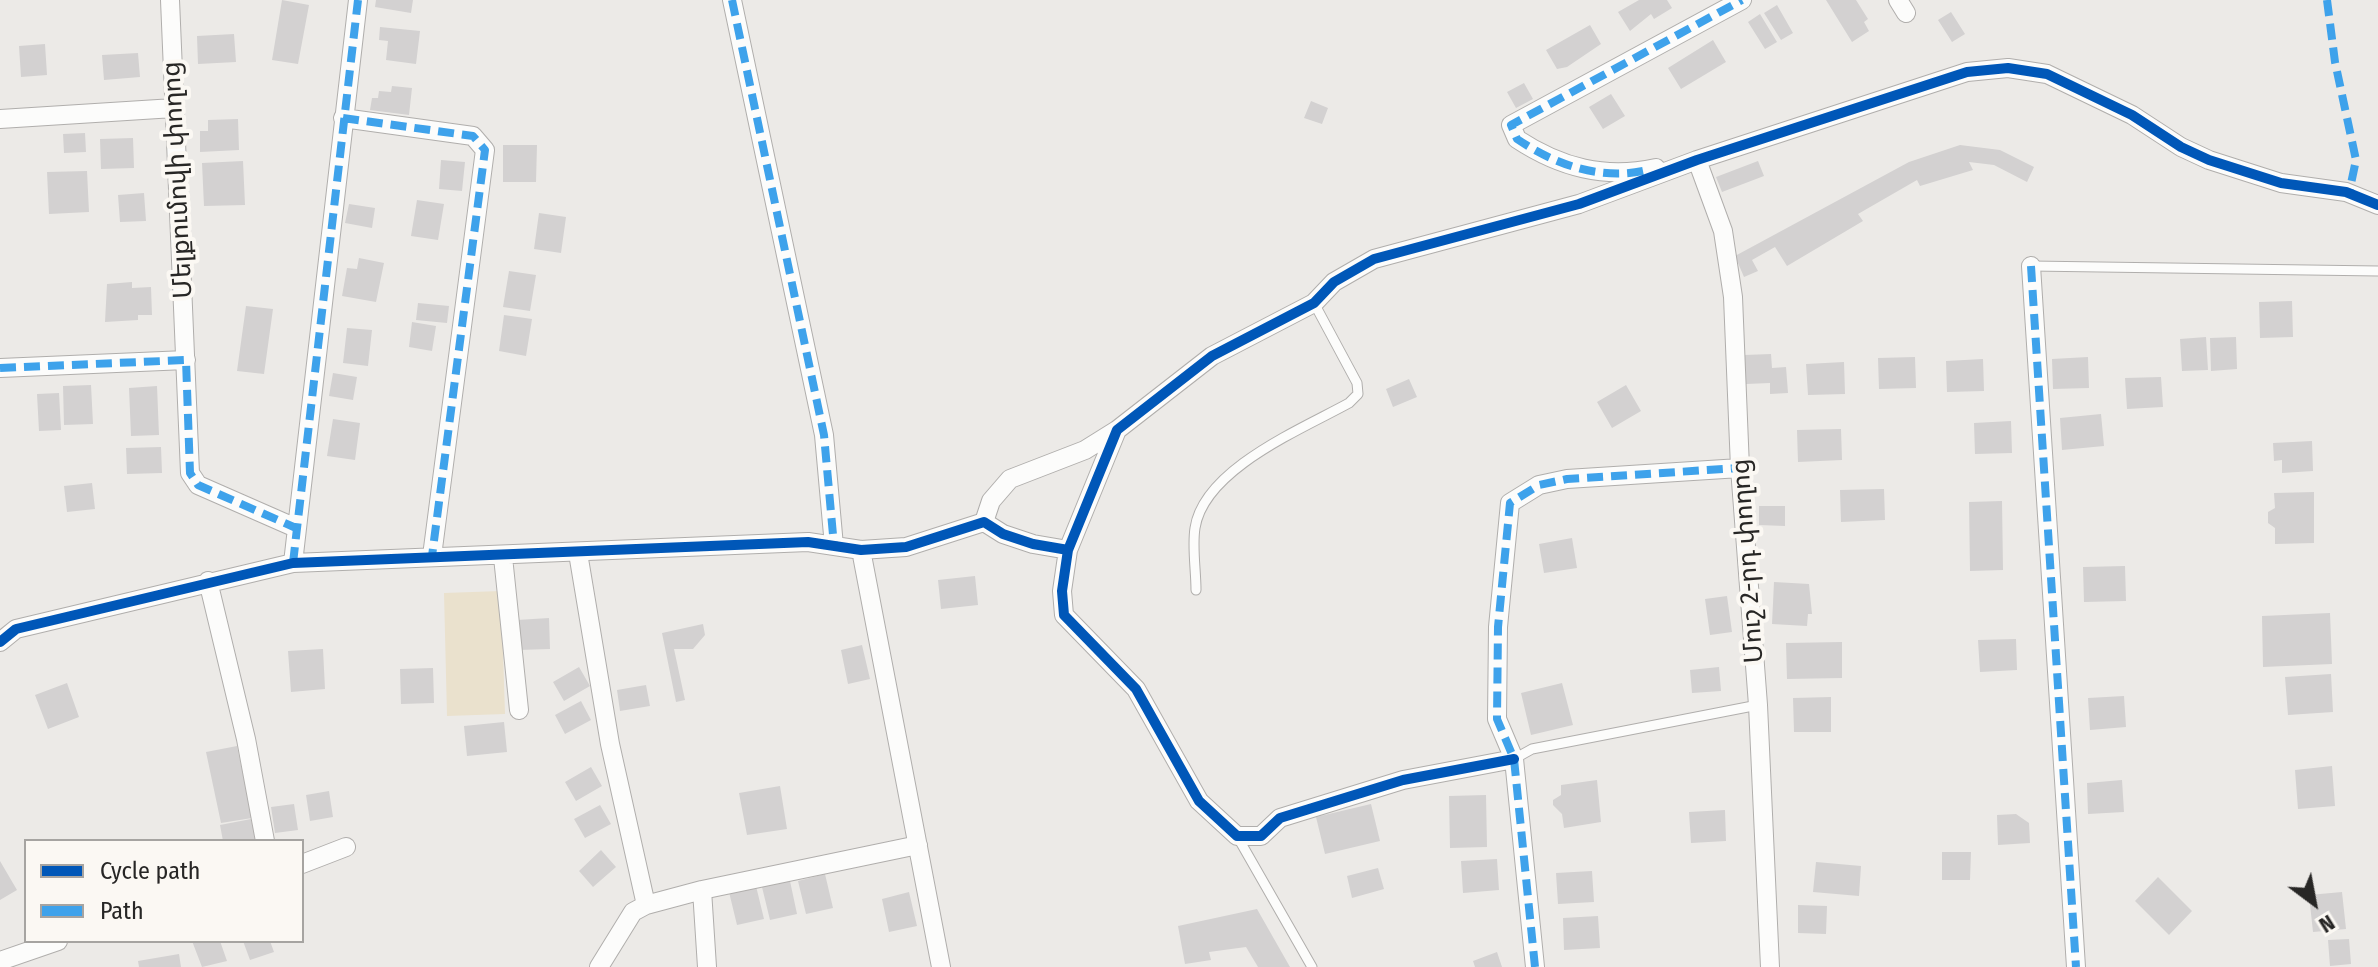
<!DOCTYPE html>
<html>
<head>
<meta charset="utf-8">
<style>
  body { margin:0 }
  #map { position:relative; width:2378px; height:967px; overflow:hidden; background:#eceae7; font-family:"Fira Sans Condensed",sans-serif }
  canvas { display:block }
  .legend { position:absolute; left:24px; top:839px; width:280px; height:104px; box-sizing:border-box; background:#fbf8f3; border:2px solid #a6a4a1; margin:0; padding:10px 14px; list-style:none; font-size:24px; color:#272625 }
  .legend li { display:flex; align-items:center; gap:16px; height:40px }
  .legend b { width:40px; border:2px solid #a6a4a1 }
  .north { position:absolute; left:2274px; top:863px; width:80px; height:80px; -webkit-text-stroke:6px #fbf8f3; paint-order:stroke; rotate:148deg; font-size:22px; font-weight:700; line-height:32px; text-align:center; color:#272625 }
  .north::after { content:''; display:block; margin:auto; width:28px; height:36px; background:#272625; clip-path:polygon(50% 0,100% 100%,50% 72%,0 100%) }
</style>
</head>
<body>
<div id="map">
<canvas width="2378" height="967"></canvas>
<ul class="legend">
<li><b style="height:10px;background:#0057b8"></b>Cycle path</li>
<li><b style="height:10px;background:#3ea2eb"></b>Path</li>
</ul>
<div class="north">N</div>
</div>
<script>
const g = document.querySelector('canvas').getContext('2d');
g.lineJoin = 'round';
function fillPath(path, color) { g.fillStyle = color; g.fill(path, 'evenodd'); }
function trace(path, color, width, dash) { g.strokeStyle = color; g.lineWidth = width; g.lineCap = dash ? 'butt' : 'round'; g.setLineDash(dash || []); g.stroke(path); }
function label(font, color, halo, rows, align = 'center') {
  g.font = font + ' "Fira Sans Condensed","Noto Sans Armenian",sans-serif'; g.lineWidth = 8; g.setLineDash([]); g.textBaseline = 'middle'; g.strokeStyle = halo; g.fillStyle = color; for (const [text, x, y, turn = 0] of rows) {
    g.save(); g.translate(x, y); g.rotate((+turn || 0) * Math.PI / 180); g.textAlign = isNaN(turn) ? turn : align; if (halo) g.strokeText(text, 0, 0); g.fillText(text, 0, 0); g.restore();
  }
}
fillPath(new Path2D(`
  M501 591 505 714 447 716 444 593Z`), '#eae1cd');
fillPath(new Path2D(`
  M282 0 309 5 298 64 272 60Z
  M376 0H413L411 13 375 7Z
  M1639 0H1667L1672 8 1654 19 1651 14 1630 31 1618 12Z
  M1826 0H1856L1868 19 1864 22 1869 31 1852 42Z
  M1777 5 1793 33 1781 40 1764 13Z
  M1951 12 1965 34 1952 42 1938 20Z
  M1760 14 1777 42 1765 49 1748 22Z
  M1590 25 1601 44 1567 67 1557 69 1546 50Z
  M380 27 420 31 416 64 386 60 388 41 379 40Z
  M234 34 236 62 198 64 197 36Z
  M1713 40 1726 62 1681 89 1668 68Z
  M45 44 47 75 21 77 19 46Z
  M138 53 140 77 104 80 102 55Z
  M1524 83 1533 99 1516 108 1507 92Z
  M392 86 412 88 409 115 370 110 372 98H378L379 91 391 92Z
  M1611 94 1625 116 1603 129 1589 107Z
  M1311 101 1328 108 1322 124 1304 118Z
  M238 119 239 150 200 152V131H208V120Z
  M85 133 86 152 64 153 63 134Z
  M133 138 134 168 101 169 100 139Z
  M503 145H537L536 182H503Z
  M1960 145 2000 150 2034 167 2027 182 1994 165 1969 162 1973 170 1920 186 1917 180 1858 214 1863 221 1787 266 1775 247 1752 260 1758 271 1744 277 1735 256 1909 162Z
  M441 160 465 162 462 191 439 189Z
  M243 161 245 205 204 206 202 163Z
  M1758 161 1764 176 1722 192 1716 177Z
  M87 171 89 212 49 214 47 172Z
  M144 193 146 221 120 222 118 195Z
  M417 200 444 204 438 240 411 236Z
  M349 204 375 208 372 228 345 223Z
  M539 213 566 217 561 253 534 249Z
  M359 258 384 263 376 302 342 296 347 268 357 269Z
  M509 271 536 275 530 311 503 307Z
  M132 282V288L151 287 152 315H138V320L105 322 107 284Z
  M2292 301 2293 337 2260 338 2259 302Z
  M418 303 449 306 447 323 416 320Z
  M246 306 273 309 264 374 237 371Z
  M504 315 532 319 526 356 499 351Z
  M412 322 436 326 432 351 409 347Z
  M347 328 372 330 368 366 343 363Z
  M2206 337 2208 370 2182 371 2180 339Z
  M2236 337 2237 369 2211 371 2210 338Z
  M1771 354 1772 368 1786 367 1788 393 1770 394V383L1746 384 1744 355Z
  M1915 357 1916 388 1879 389 1878 358Z
  M2088 357 2089 388 2053 389 2052 359Z
  M1983 359 1984 391 1947 392 1946 361Z
  M1844 362 1845 394 1808 395 1806 364Z
  M333 373 357 377 353 400 329 396Z
  M2161 377 2163 407 2127 409 2125 378Z
  M1409 379 1417 397 1393 407 1386 389Z
  M91 385 93 424 64 425 63 386Z
  M1626 385 1641 411 1612 428 1597 402Z
  M157 386 159 435 131 436 129 388Z
  M59 393 61 430 39 431 37 394Z
  M2101 414 2104 446 2062 450 2060 418Z
  M333 419 360 423 355 460 327 456Z
  M2011 421 2012 453 1975 454 1974 423Z
  M1841 429 1842 460 1798 462 1797 430Z
  M2312 441 2313 471 2282 473V460L2274 461 2273 443Z
  M161 447 162 473 127 474 126 448Z
  M92 483 95 509 67 512 64 486Z
  M1884 489 1885 520 1841 522 1840 490Z
  M2314 492V543L2275 544V528L2268 523V512L2275 508 2274 493Z
  M2002 501 2003 570 1970 571 1969 502Z
  M1759 506H1785V526L1759 525Z
  M1572 538 1577 568 1544 573 1539 544Z
  M2125 566 2126 601 2084 602 2083 567Z
  M975 576 978 605 941 609 938 580Z
  M1774 582 1809 584 1812 614H1808L1807 626 1772 624Z
  M1727 596 1732 632 1710 635 1705 599Z
  M2330 613 2332 664 2263 667 2262 616Z
  M549 618 550 649 518 650 517 620Z
  M703 624 705 635 693 649H674L685 700 676 702 662 633Z
  M2016 639 2017 670 1980 672 1978 640Z
  M1842 642V678L1787 679 1786 643Z
  M862 645 870 679 848 684 841 650Z
  M323 649 325 689 291 692 288 651Z
  M579 667 590 686 564 701 553 682Z
  M1719 667 1721 691 1692 693 1690 670Z
  M433 668 434 703 401 704 400 669Z
  M2331 674 2333 712 2288 715 2285 677Z
  M67 683 79 717 48 729 35 695Z
  M1562 683 1573 725 1531 735 1521 693Z
  M646 685 650 706 620 711 617 690Z
  M2124 696 2126 727 2090 730 2088 698Z
  M1831 697V732H1794L1793 698Z
  M581 701 591 720 565 734 555 715Z
  M504 722 507 752 467 756 464 726Z
  M237 746 252 818 221 823 206 752Z
  M2332 766 2335 806 2298 809 2295 770Z
  M591 767 602 786 576 801 565 782Z
  M1597 780 1601 822 1564 828 1562 814 1553 805V800L1561 795V785Z
  M2122 780 2124 812 2088 814 2087 783Z
  M780 786 787 829 747 835 739 793Z
  M329 791 333 817 310 821 306 795Z
  M1486 795 1487 847 1450 848 1449 796Z
  M294 804 298 830 275 833 271 807Z
  M1371 804 1380 841 1325 854 1316 817Z
  M600 805 611 824 585 838 574 819Z
  M1725 810 1726 841 1691 843 1689 812Z
  M2016 814 2029 823 2030 843 1998 845 1997 815Z
  M251 819 256 841H223L220 825Z
  M601 850 616 867 593 887 579 871Z
  M1942 852H1971L1970 880H1942Z
  M1497 859 1499 890 1463 893 1461 861Z
  M0 861 17 890 0 900Z
  M1816 862 1861 866 1859 896 1813 892Z
  M1378 868 1384 889 1352 898 1347 876Z
  M1592 871 1594 902 1558 904 1556 873Z
  M825 874 833 908 806 914 798 881Z
  M2158 877 2192 911 2169 935 2135 901Z
  M790 881 797 914 770 920 762 887Z
  M756 886 764 919 737 925 729 892Z
  M909 892 917 926 889 932 882 899Z
  M2342 892 2346 929 2313 932 2309 895Z
  M1798 905 1827 906 1826 934 1798 933Z
  M1257 909 1290 967H1258L1246 947 1209 952 1211 960 1185 964 1178 926Z
  M1598 916 1600 948 1564 950 1563 918Z
  M2349 939 2351 964 2330 966 2328 940Z
  M192 941H220L227 961 202 967Z
  M243 941H270L274 952 250 960Z
  M1497 952 1502 967H1475L1473 961Z
  M179 954 181 967H139L138 961Z`), '#d3d1d1');
const service = new Path2D(`
  M2031 266 2378 271
  M1196 590C1196 570 1192 547 1195 528 1204 469 1302 429 1349 403L1358 394 1357 383 1314 303
  M1514 759 1532 749 1758 705
  M1237 836 1312 967`);
const minor = new Path2D(`
  M170 0 190 473 198 485 296 528
  M732 0 824 435 834 546
  M1898 0 1906 13
  M343 118 473 136 485 150 432 556
  M0 119 174 108
  M1697 160 1723 231 1733 297 1740 468 1758 705 1770 967
  M1656 168C1605 179 1561 168 1517 139L1511 125 1742 0
  M2031 266 2076 967
  M0 368 186 360
  M984 522 991 501 1010 479 1085 450 1117 430
  M861 550 941 967
  M1068 550 1117 430 1212 356 1314 303 1334 282 1374 259 1579 204 1697 160 1967 72 2008 68 2047 74 2132 115 2181 147 2209 160 2281 183 2346 192 2378 205
  M578 553 610 744 646 905
  M503 557 519 710
  M293 563 358 0
  M208 581 246 739 265 841
  M0 642 16 629 293 563 808 542 861 550 906 547 984 522 1003 534 1033 544 1068 550 1062 591 1064 615 1136 689 1199 801 1237 836H1261L1280 818 1403 780 1514 759
  M302 864 346 847
  M702 890 707 967
  M0 961 58 941
  M599 967 633 912 646 905 702 890 918 845
  M1535 967 1514 759 1497 719 1498 627 1510 503 1539 485 1567 479 1740 468`);
trace(service, '#b0aeac', 11);
trace(minor, '#b0aeac', 20);
trace(service, '#fcfcfb', 9);
trace(minor, '#fcfcfb', 18);
trace(new Path2D(`
  M732 0 824 435 834 546
  M2327 0 2335 62 2356 160 2349 193
  M343 118 473 136 485 150 432 556
  M1643 171C1598 180 1554 164 1517 139L1511 125 1742 0
  M2031 266 2076 967
  M0 368 186 360 190 473 198 485 296 528
  M293 563 358 0
  M1535 967 1514 759 1497 719 1498 627 1510 503 1539 485 1567 479 1740 468`), '#3ea2eb', 8, [16, 8]);
trace(new Path2D(`
  M1068 550 1117 430 1212 356 1314 303 1334 282 1374 259 1579 204 1697 160 1967 72 2008 68 2047 74 2132 115 2181 147 2209 160 2281 183 2346 192 2378 205
  M0 642 16 629 293 563 808 542 861 550 906 547 984 522 1003 534 1033 544 1068 550 1062 591 1064 615 1136 689 1199 801 1237 836H1261L1280 818 1403 780 1514 759`), '#0057b8', 10);
label('26px', '#272625', '#fbf8f3', [
  ["Մելքումովի փողոց",178,180,-93],
  ["Մուշ 2-րդ փողոց",1748,561,-94]
]);
</script>
</body>
</html>
